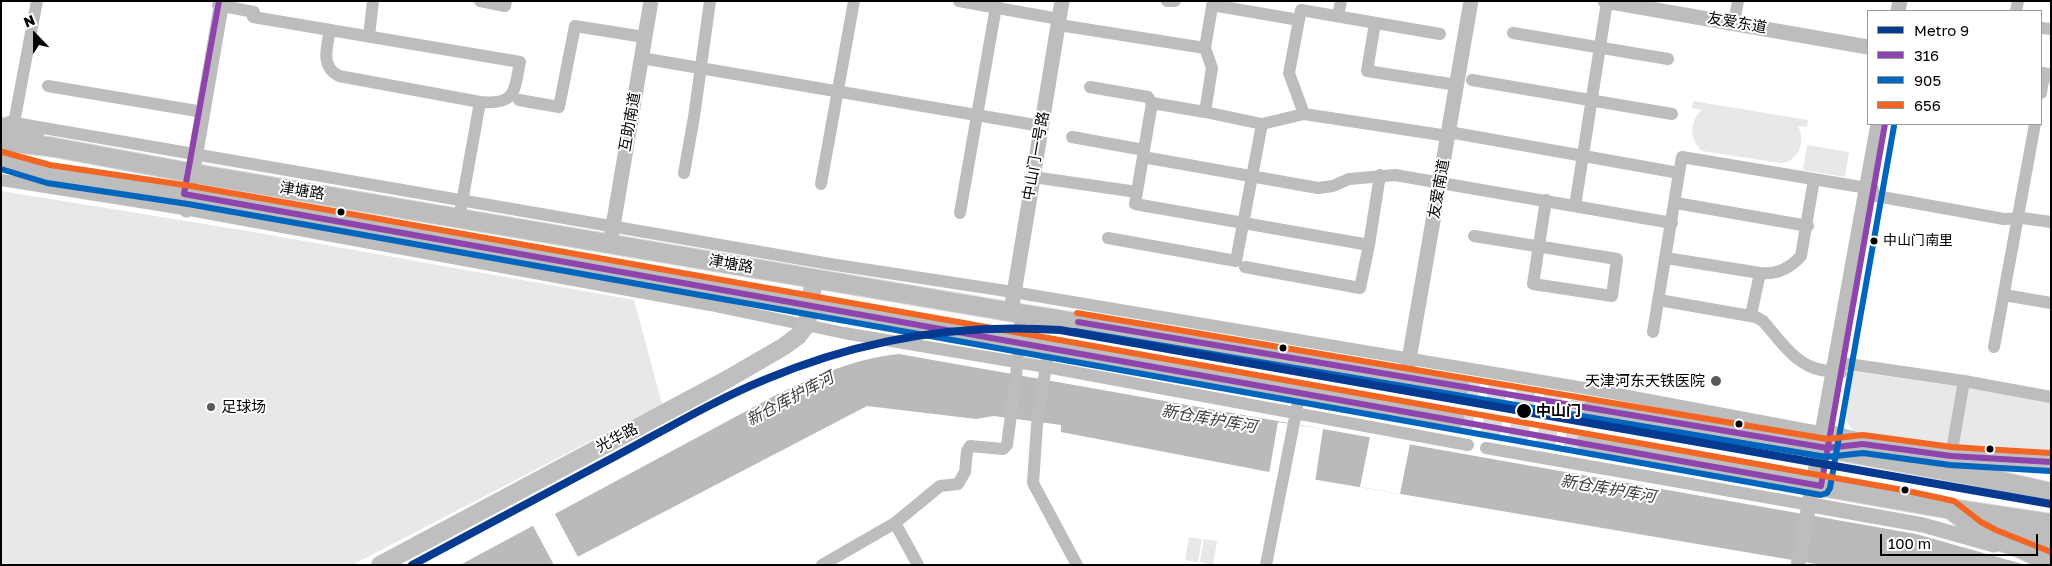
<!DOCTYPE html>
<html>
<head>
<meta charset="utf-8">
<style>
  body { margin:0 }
  #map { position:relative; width:2052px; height:566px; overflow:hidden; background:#fff; font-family:"Golos Text",sans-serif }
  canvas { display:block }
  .frame { position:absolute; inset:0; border:2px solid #000; pointer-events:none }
  .legend { position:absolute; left:1867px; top:10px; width:175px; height:115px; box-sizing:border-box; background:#fff; border:1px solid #999; margin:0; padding:6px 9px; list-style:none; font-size:15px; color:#000 }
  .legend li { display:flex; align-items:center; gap:10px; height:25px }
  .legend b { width:25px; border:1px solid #999 }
  .north { position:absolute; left:10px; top:10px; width:50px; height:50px; -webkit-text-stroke:4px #fff; paint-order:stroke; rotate:338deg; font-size:14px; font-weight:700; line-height:20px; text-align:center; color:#000 }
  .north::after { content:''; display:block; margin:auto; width:18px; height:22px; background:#000; clip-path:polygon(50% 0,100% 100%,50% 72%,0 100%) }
  .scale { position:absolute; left:1880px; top:534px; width:158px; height:22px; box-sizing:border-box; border:2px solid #000; border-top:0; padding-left:6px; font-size:15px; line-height:18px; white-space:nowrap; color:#000; -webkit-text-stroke:4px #fff; paint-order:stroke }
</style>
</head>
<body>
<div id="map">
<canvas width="2052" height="566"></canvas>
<div class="frame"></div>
<ul class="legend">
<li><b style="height:6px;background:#063a91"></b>Metro 9</li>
<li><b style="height:6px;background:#8e44ad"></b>316</li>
<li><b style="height:6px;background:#0065bd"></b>905</li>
<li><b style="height:6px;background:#f26522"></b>656</li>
</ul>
<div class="north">N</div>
<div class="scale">100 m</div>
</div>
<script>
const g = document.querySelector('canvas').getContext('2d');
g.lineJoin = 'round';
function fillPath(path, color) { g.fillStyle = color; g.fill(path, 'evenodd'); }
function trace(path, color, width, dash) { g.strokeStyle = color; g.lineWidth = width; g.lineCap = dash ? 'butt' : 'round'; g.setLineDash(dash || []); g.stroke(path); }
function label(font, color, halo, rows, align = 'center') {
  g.font = font + ' "Golos Text","Noto Sans SC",sans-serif'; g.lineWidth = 4; g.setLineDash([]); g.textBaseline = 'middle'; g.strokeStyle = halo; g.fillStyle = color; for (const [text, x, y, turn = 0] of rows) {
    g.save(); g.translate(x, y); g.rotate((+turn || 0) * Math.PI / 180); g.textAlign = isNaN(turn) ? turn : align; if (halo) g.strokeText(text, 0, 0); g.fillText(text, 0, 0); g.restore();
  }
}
fillPath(new Path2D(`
  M1693 101 1808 120 1807 127 1798 126C1806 142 1799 162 1780 163L1702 151C1689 139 1689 121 1702 110L1692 108Z
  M1807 145 1849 152 1845 177 1803 170Z
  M1 191 248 231 634 300 662 404 352 565H1Z
  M1852 371 2051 400V451L1989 445H1933L1856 432C1836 418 1848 391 1852 371Z
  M1189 537 1202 539 1198 562 1185 560Z
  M1204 539 1217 541 1213 565 1200 562Z`), '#e8e8e8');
fillPath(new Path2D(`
  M899 354 1916 534 2026 565H1822L1264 471 1061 432V425L994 416 976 419 867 406 562 565H460L776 395C816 376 855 358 899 354Z`), '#bababa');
fillPath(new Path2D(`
  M1278 422 1323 429 1315 482 1269 474Z
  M1370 437 1410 444 1400 494 1360 487Z
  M554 512 579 559 567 565H554L532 524Z`), '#fff');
trace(new Path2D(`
  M1460 387 1592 409
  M1455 419 1586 442`), '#d9d9d9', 19, [19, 9]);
const primary = new Path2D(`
  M1 127 35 139
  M1 141 52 147 192 173 1011 312 1281 355 1460 387
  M1 160 48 174 86 178 221 200 810 304 1049 349 1455 419
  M1592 409 1827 448
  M1586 442 1821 486`);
const trunk = new Path2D(`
  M1827 448 1976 476 2051 493
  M1821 486 1951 509 2051 524
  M1951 509 1976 529 1992 538 2019 547 2047 561
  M1998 526 2051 541`);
trace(primary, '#dbdbdb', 21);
trace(trunk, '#dbdbdb', 22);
trace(new Path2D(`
  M480 1 505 6 506 1
  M959 1 1059 19
  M1167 1H1175
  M218 5 254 12 253 17 520 62C514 92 516 105 480 102L339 76C320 66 327 48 330 30
  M1212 5 1299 20 1289 73 1304 114 1448 136
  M2016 11 2018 1
  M1338 16 1341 1
  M1299 20 1301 10 1440 34
  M1375 23 1367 71 1457 85
  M1734 23 1738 1
  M1059 25 1205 48 1213 1
  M2041 28 2051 29
  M1513 33 1668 59
  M369 36 373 1
  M641 58 1041 126
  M1472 80 1672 114
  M48 86 203 112
  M1090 87 1148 97 1152 103
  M2041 93 2044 75
  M519 100 559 107 575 26 644 37
  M9 122 830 264 1013 292 1596 390 1830 434
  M1262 124 1304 114
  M10 128 12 129 14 123 37 1
  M1449 132 1679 173 1653 332
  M1072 137 1144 150 1143 157 1318 188 1333 186 1349 179 1395 175 1672 223
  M1144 150 1152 103 1205 112
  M684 173 694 117 710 1
  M1679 173 1682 157 1873 189
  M1033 177 1137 192 1135 204 1369 245 1380 175
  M1 180 184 209 710 305 844 333 1046 367 1468 445
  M821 184 854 1
  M1137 192 1143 157
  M1865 194 2004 219 2022 218 2051 222
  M1676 203 1808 226
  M1575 206 1607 2
  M461 208 480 102
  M960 213 997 1
  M1474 236 1617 259 1612 296 1533 284 1546 200
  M1108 238 1236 261 1262 124 1205 112 1212 68 1205 48
  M1666 258 1760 273
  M1245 267 1360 288 1369 245
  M2004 295 2051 303
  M1659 300 1756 317 1763 321C1778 338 1792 360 1814 368 1822 371 1832 371 1841 373
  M1751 315 1760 273C1776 275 1790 268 1801 256L1814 179
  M1994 347 2035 124
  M1047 359 1037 425 1033 483 1077 565
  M1835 362 1964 381 1951 456
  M1964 381 2051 397
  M1486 448 1816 506
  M895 523 918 565
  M822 565 895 523 940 486 958 484 965 472 967 451 970 446 1003 449 1007 445 1016 377 1021 313
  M1266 565 1300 392`), '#bdbdbd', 12);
trace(new Path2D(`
  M1605 1 1868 47
  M1898 11 1900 1
  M2041 74 2051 76
  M186 210 222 1
  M610 244 651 1
  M1011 312 1062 1
  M1406 377 1471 1
  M1817 506 1923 525 1994 545
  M1798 565 1878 124`), '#bdbdbd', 15);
trace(new Path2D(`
  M1830 434C1901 455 1976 459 2051 462
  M380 565 726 380 783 347 798 336 807 324 814 279`), '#bfbfbf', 18);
trace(primary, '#bdbdbd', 19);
trace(trunk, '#bdbdbd', 20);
trace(new Path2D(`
  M219 1 184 194 1821 486 1885 124
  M1078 322 1827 448 1863 444 1951 456 2051 462`), '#8e44ad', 6);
trace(new Path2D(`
  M1 169 47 183 188 204 330 229 1821 495 1827 493 1830 488 1894 126
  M1075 331 1826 457 1863 453 1950 465 2050 471`), '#0065bd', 6);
trace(new Path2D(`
  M3 152 50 165 191 186 334 211 1903 490 1954 501 1981 522 1996 530 2051 552
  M1077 313 1827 439 1863 435 1952 447 2051 453`), '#f26522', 6);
trace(new Path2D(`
  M412 565C480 528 548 492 616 456 665 430 713 401 764 380 858 340 959 323 1060 330L2051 504`), '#063a91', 8);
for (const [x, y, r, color] of [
  [341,212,4.5,"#000"],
  [1874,241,4.5,"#000"],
  [1283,348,4.5,"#000"],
  [1716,381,6,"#595959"],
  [211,407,5,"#595959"],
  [1524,411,8,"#000"],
  [1739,424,4.5,"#000"],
  [1990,449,4.5,"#000"],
  [1905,490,4.5,"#000"]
]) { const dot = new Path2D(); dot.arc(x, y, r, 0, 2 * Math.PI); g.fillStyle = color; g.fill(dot); trace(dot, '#fff', 2); }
label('14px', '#000', '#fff', [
  ["中山门南里",1883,241]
], 'left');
label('15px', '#000', '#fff', [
  ["友爱东道",1737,23,10],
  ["互助南道",630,122,-80],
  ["中山门一号路",1036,156,-80],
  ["友爱南道",1439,189,-80],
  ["津塘路",302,191,9],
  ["津塘路",731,264,10],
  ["光华路",617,438,-28]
]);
label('15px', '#000', '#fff', [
  ["天津河东天铁医院",1705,381],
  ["足球场",221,407,"left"]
], 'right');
label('bold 15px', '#000', '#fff', [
  ["中山门",1536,411]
], 'left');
label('italic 16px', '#3d3d3d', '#fff', [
  ["新仓库护库河",790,399,-28],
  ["新仓库护库河",1209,419,10],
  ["新仓库护库河",1608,489,10]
]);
</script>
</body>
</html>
